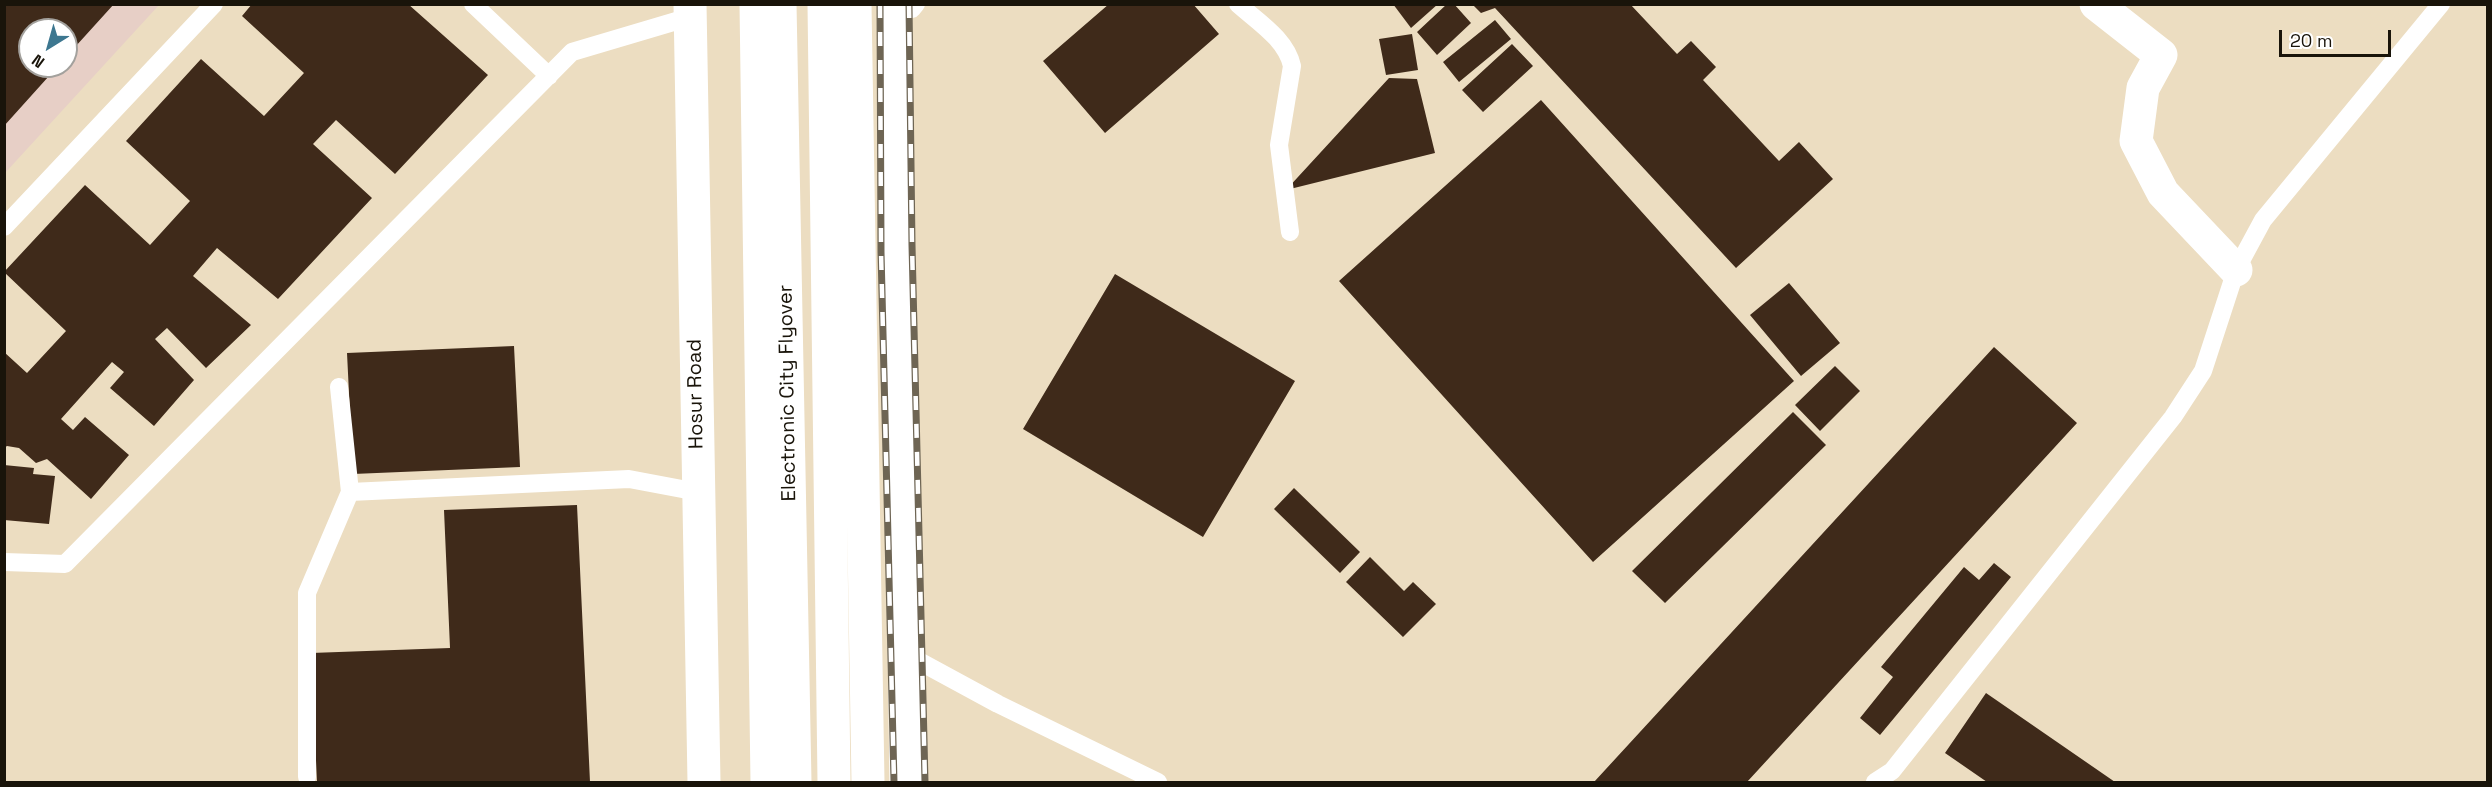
<!DOCTYPE html>
<html>
<head>
<meta charset="utf-8">
<style>
  body { margin:0 }
  #map { position:relative; width:2492px; height:787px; overflow:hidden; background:#ecddc1; font-family:"Space Grotesk",sans-serif }
  canvas { display:block }
  .frame { position:absolute; inset:0; border:6px solid #19140a; pointer-events:none }
  .north { position:absolute; left:18px; top:18px; width:60px; height:60px; box-sizing:border-box; background:#fff; border:2px solid #a3a19d; border-radius:50%; rotate:217deg; font-size:16px; font-weight:700; line-height:24px; text-align:center; color:#19140a }
  .north::after { content:''; display:block; margin:auto; width:21px; height:27px; background:#3d7790; clip-path:polygon(50% 0,100% 100%,50% 72%,0 100%) }
  .scale { position:absolute; left:2279px; top:30px; width:112px; height:27px; box-sizing:border-box; border:3px solid #19140a; border-top:0; padding-left:8px; font-size:18px; line-height:21px; white-space:nowrap; color:#19140a; -webkit-text-stroke:4px #fff; paint-order:stroke }
</style>
</head>
<body>
<div id="map">
<canvas width="2492" height="787"></canvas>
<div class="frame"></div>
<div class="north">N</div>
<div class="scale">20 m</div>
</div>
<script>
const g = document.querySelector('canvas').getContext('2d');
g.lineJoin = 'round';
function fillPath(path, color) { g.fillStyle = color; g.fill(path, 'evenodd'); }
function trace(path, color, width, dash) { g.strokeStyle = color; g.lineWidth = width; g.lineCap = dash ? 'butt' : 'round'; g.setLineDash(dash || []); g.stroke(path); }
function label(font, color, halo, rows, align = 'center') {
  g.font = font + ' "Space Grotesk",sans-serif'; g.lineWidth = 6; g.setLineDash([]); g.textBaseline = 'middle'; g.strokeStyle = halo; g.fillStyle = color; for (const [text, x, y, turn = 0] of rows) {
    g.save(); g.translate(x, y); g.rotate((+turn || 0) * Math.PI / 180); g.textAlign = isNaN(turn) ? turn : align; if (halo) g.strokeText(text, 0, 0); g.fillText(text, 0, 0); g.restore();
  }
}
fillPath(new Path2D(`
  M5 5H159L5 173ZM30 30H66V66H30Z`), '#e7cfc6');
fillPath(new Path2D(`
  M4 4H114L66 57V30H30V66H58L4 126Z
  M252 4H408L488 75 395 174 336 120 313 144 372 198 278 299 217 248 193 276 251 325 206 368 167 328 155 339 194 380 154 426 110 388 124 372 112 362 61 419 73 430 85 417 129 455 91 499 47 459 36 463 19 448 7 446 4 448V352L27 373 66 331 4 272 85 185 150 245 190 201 126 141 201 59 264 116 304 73 242 16Z
  M1109 4H1193L1219 34 1105 133 1043 61Z
  M1393 4H1438L1411 28Z
  M1447 4H1454L1471 23 1437 55 1417 32Z
  M1472 4H1630L1677 54 1691 41 1716 67 1703 80 1779 161 1799 142 1833 179 1736 268 1495 8 1481 13Z
  M1495 20 1511 39 1459 82 1443 62Z
  M1412 34 1418 70 1386 75 1379 39Z
  M1512 44 1533 66 1483 112 1462 90Z
  M1389 78 1417 79 1435 153 1286 190Z
  M1541 100 1794 381 1593 562 1339 281Z
  M1115 274 1295 381 1203 537 1023 429Z
  M1789 283 1840 343 1801 376 1750 315Z
  M514 346 520 467 353 474 347 353Z
  M1994 347 2077 423 1747 782H1594Z
  M1835 366 1860 391 1820 431 1795 405Z
  M1793 412 1826 445 1665 603 1632 571Z
  M4 465 34 468 33 474 55 476 49 524 4 520Z
  M1294 488 1360 552 1340 573 1274 509Z
  M577 505 590 782H317L311 653 450 648 444 510Z
  M1370 557 1404 591 1413 582 1436 604 1403 637 1346 582Z
  M1994 563 2011 577 1880 735 1860 718 1893 677 1881 667 1964 567 1979 580Z
  M1986 693 2115 782H1987L1945 753Z`), '#3f2a1a');
trace(new Path2D(`
  M473 4 549 76
  M1238 4C1258 22 1286 39 1292 66L1279 145 1290 232
  M895 12 912 9 916 4
  M4 227 214 4
  M339 387 350 492
  M4 562 65 564 572 52 690 17
  M904 653 998 704 1158 782
  M307 777V593L350 492 629 479 698 492
  M1875 782 1892 771 2173 417 2203 371 2236 270 2263 220 2441 4`), '#fff', 18);
trace(new Path2D(`
  M2096 4 2161 55 2143 88 2136 141 2163 193 2236 270`), '#fff', 33);
trace(new Path2D(`
  M690 4 704 782
  M895 4 906 782`), '#fff', 33);
trace(new Path2D(`
  M756 4 767 782
  M780 4 795 782
  M824 4 834 782
  M855 4 868 782`), '#fff', 33);
const rail = new Path2D(`
  M880 4 881 252 894 782
  M909 4 912 245 925 782`);
trace(rail, '#6e6554', 7);
trace(rail, '#fff', 4.5, [14]);
label('20px', '#19140a', '#fff', [
  ["Electronic City Flyover",788,393,-91],
  ["Hosur Road",696,394,-91]
]);
</script>
</body>
</html>
